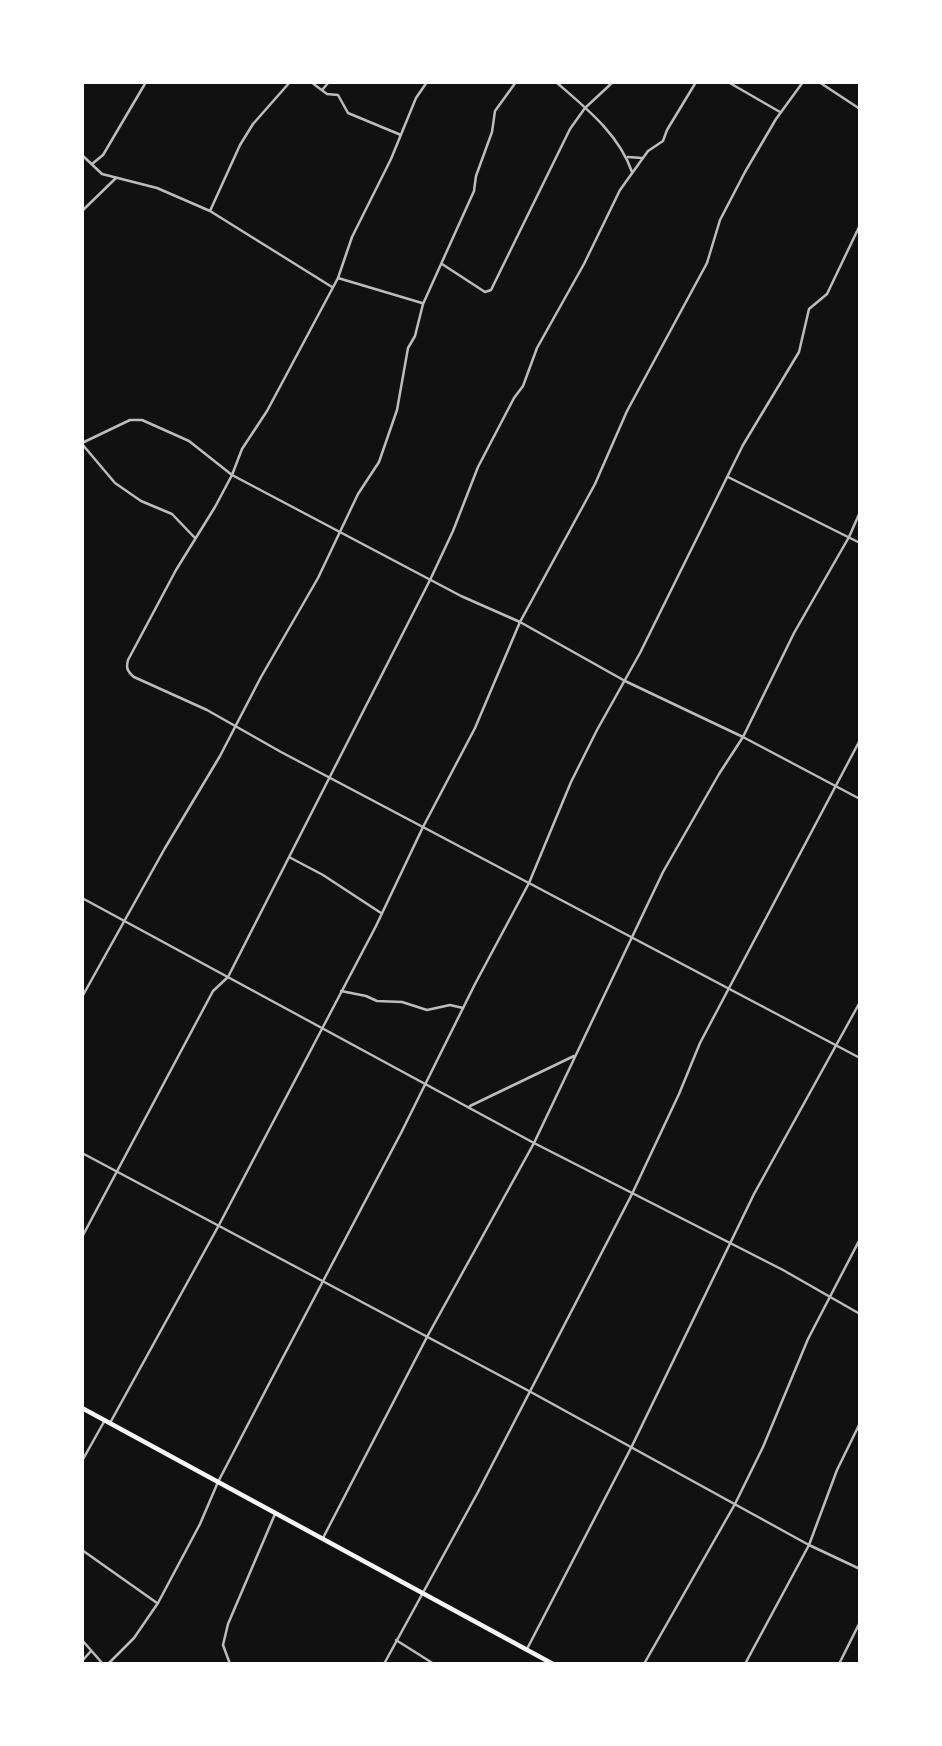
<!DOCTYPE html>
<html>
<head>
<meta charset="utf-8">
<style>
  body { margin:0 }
  #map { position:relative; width:942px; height:1746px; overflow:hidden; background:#111; font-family:"IBM Plex Serif",serif }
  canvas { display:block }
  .frame { position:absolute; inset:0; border:84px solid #fff; pointer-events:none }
</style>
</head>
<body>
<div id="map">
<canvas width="942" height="1746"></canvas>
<div class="frame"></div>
</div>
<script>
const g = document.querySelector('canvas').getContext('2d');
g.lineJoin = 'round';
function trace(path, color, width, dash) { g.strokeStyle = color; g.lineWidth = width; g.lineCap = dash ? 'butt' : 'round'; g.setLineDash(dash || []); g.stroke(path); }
trace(new Path2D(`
  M311 82 327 94 338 95 348 113 401 135
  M427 82 416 98 391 159 352 237 338 278 267 411 242 449 232 475 215 507 176 570 128 660C126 668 127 671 134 677L207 710 281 752 860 1058
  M556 82C586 108 619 134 632 172
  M728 82 780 112
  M819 82 860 109
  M322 90 329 82
  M82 155 102 174 157 188 210 211 332 287
  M628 157 642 158
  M92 164 103 155 146 82
  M82 211 116 178
  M210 211 240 145 253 124 290 82
  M442 264 485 292 491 290 570 129 585 108 613 82
  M338 278 422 303
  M82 443 130 420H142L189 441 232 475 461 596 520 622 625 681 743 737 860 799
  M82 444 115 483 141 501 172 514 195 538
  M728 477 860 543
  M289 857 323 875 381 913
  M82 898 534 1143 783 1270 860 1314
  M341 991 366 996 377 1001 402 1002 427 1010 450 1005 463 1008
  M82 997 165 848 220 756 261 677 318 578 358 494 379 462 397 410 408 348 415 336 423 304 474 191 476 176 492 132 495 111 516 82
  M470 1106 574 1056
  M82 1153 529 1391 809 1545 860 1569
  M82 1237 213 991 228 977 430 580 453 531 478 467 514 398 523 386 537 348 584 264 620 190 648 151 663 141 667 130 696 82
  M110 1423 219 1225 376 926 423 827 475 728 520 622 595 484 627 411 707 263 720 220 745 172 776 119 803 82
  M82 1461 105 1420
  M323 1538 427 1337 534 1143 663 872 719 774 743 737 794 633 849 537 860 512
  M82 1550 157 1603
  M82 1640 103 1664
  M396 1640 434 1664
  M527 1649 631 1448 754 1194 860 1002
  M82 1661 91 1651
  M108 1664 134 1638 158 1603 200 1524 218 1482 270 1382 401 1133 475 984 529 883 571 782 597 730 640 653 743 445 799 352 809 309 827 294 860 225
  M230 1664 223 1645 228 1624 275 1514
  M384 1664 478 1492 632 1194 679 1094 700 1043 860 740
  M644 1664 735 1504 763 1447 808 1339 860 1239
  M745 1664 809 1545 837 1470 860 1423
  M839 1664 860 1622`), '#bcbcbc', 2.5);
trace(new Path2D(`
  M82 1408 553 1664`), '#f5f5f5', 4.5);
</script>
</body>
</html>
